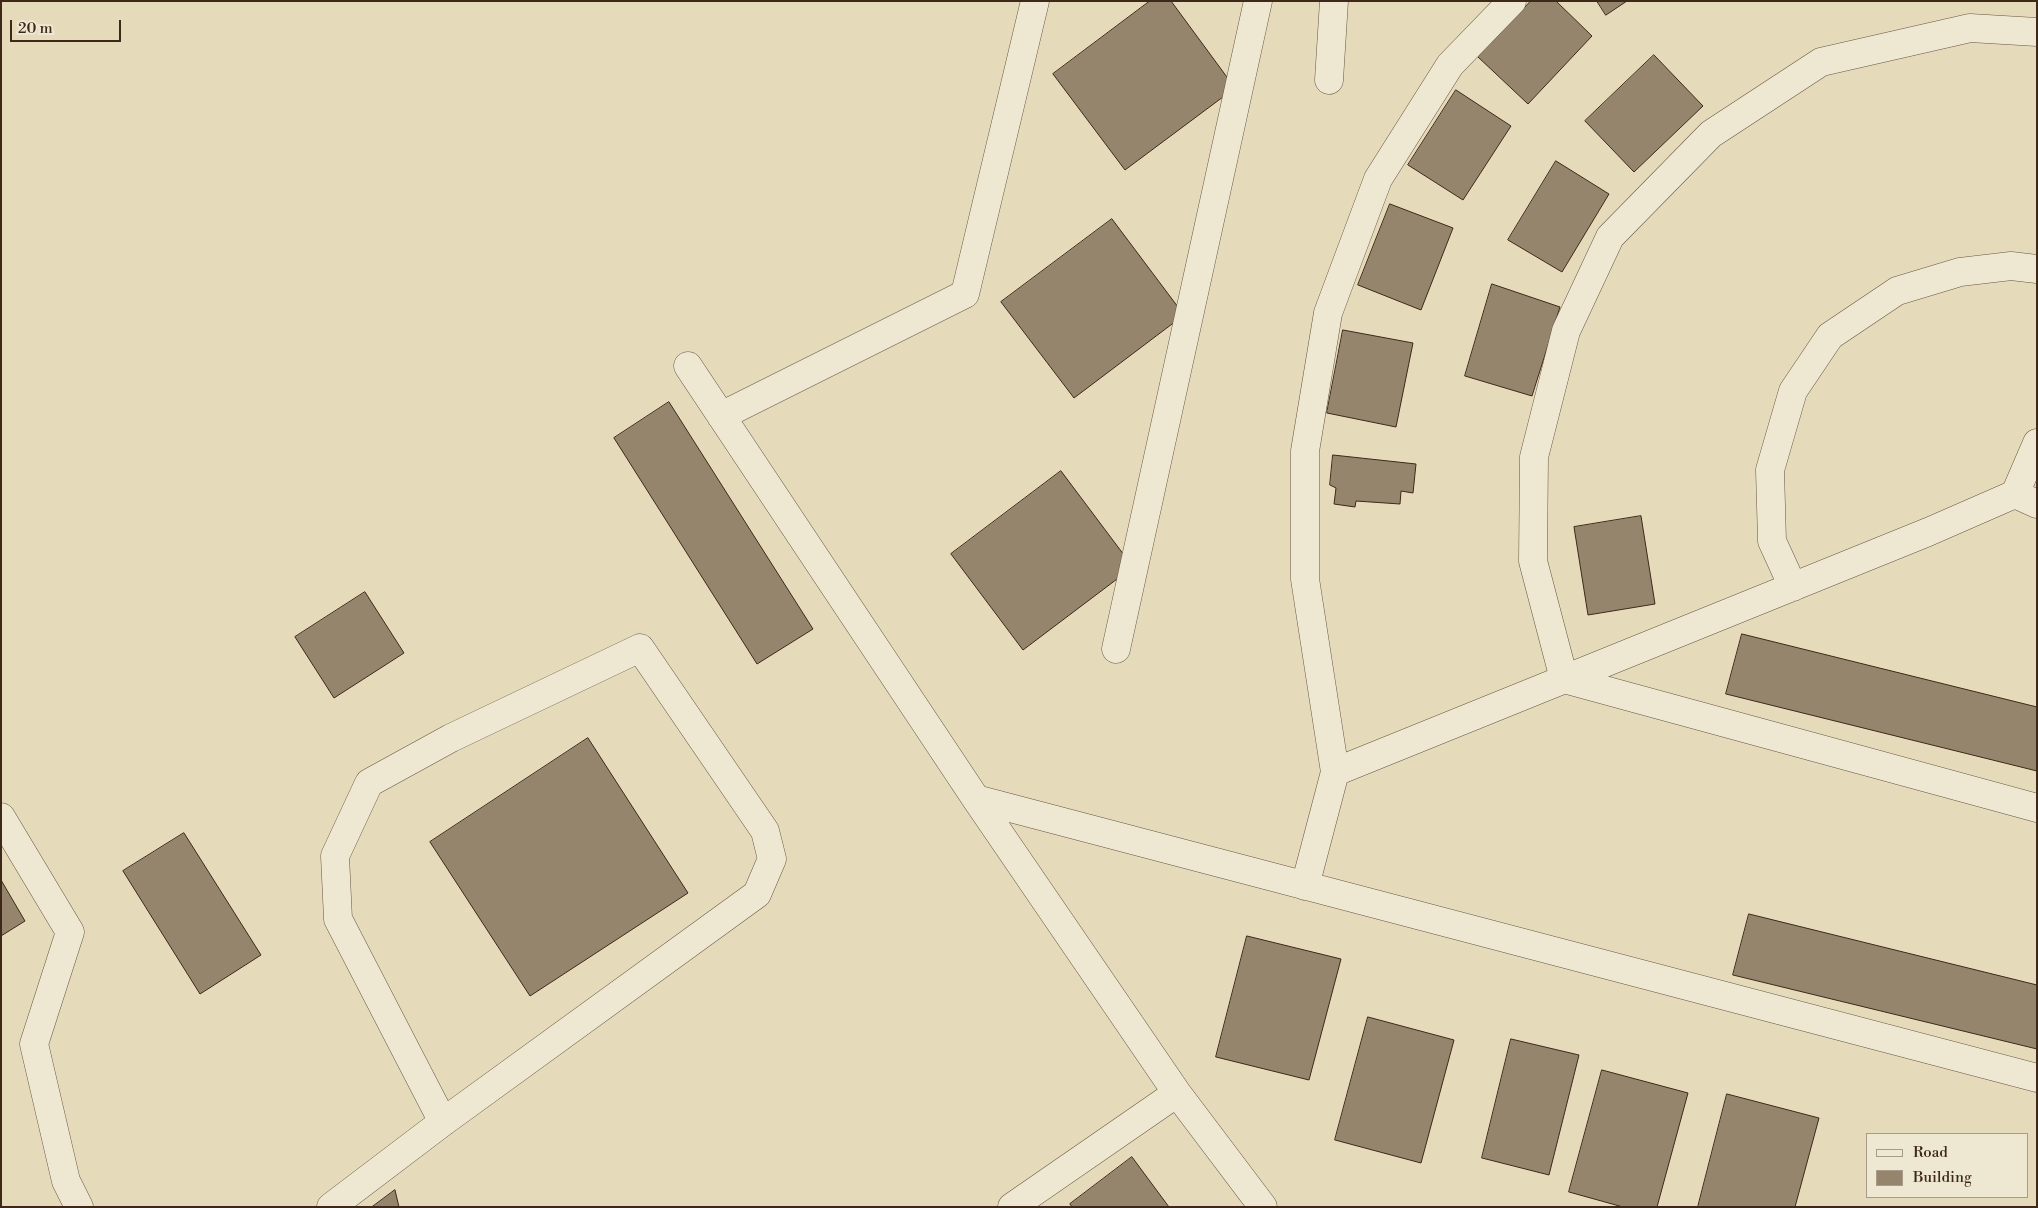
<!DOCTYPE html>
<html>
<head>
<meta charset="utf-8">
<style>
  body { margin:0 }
  #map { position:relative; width:2038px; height:1208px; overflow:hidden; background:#e5dbbb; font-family:"Libre Bodoni",serif }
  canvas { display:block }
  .frame { position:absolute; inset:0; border:2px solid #3e2819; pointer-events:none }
  .legend { position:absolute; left:1866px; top:1133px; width:162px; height:65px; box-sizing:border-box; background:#eee8d3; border:1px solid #a89b89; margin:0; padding:6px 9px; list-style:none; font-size:15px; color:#3e2819 }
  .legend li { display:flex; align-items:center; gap:10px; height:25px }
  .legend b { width:25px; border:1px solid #a89b89 }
  .scale { position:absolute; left:10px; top:20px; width:111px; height:22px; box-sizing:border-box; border:2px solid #3e2819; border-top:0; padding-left:6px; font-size:15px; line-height:18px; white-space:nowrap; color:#3e2819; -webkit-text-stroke:4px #eee8d3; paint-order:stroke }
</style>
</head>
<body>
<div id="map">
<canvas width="2038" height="1208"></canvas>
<div class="frame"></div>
<ul class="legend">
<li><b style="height:6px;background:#eee8d3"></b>Road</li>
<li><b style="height:14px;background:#95856d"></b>Building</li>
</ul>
<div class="scale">20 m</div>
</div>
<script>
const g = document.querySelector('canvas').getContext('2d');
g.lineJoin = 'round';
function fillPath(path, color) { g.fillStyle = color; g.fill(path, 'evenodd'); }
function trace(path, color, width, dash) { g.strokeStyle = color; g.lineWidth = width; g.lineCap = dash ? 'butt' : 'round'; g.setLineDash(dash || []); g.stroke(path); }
const building = new Path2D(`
  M1150 1H1171L1235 88 1125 170 1053 74Z
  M1531 1H1556L1592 36 1528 104 1478 57Z
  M1597 1H1627L1606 15Z
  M1654 55 1703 106 1634 172 1585 121Z
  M1456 90 1511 126 1463 200 1408 165Z
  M1556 161 1609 194 1562 272 1508 240Z
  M1390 204 1453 228 1421 310 1358 285Z
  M1112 219 1184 315 1074 398 1001 302Z
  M1492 284 1560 307 1532 396 1465 376Z
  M1343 330 1413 343 1396 427 1327 413Z
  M669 402 813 629 757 664 614 438Z
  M1333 455 1416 464 1413 493 1401 491 1400 504 1356 501 1355 507 1334 504 1336 488 1330 485Z
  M1061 471 1133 567 1023 650 951 554Z
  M1641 516 1655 604 1588 615 1574 527Z
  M365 592 404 653 334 698 295 637Z
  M1742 634 2037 707V771L1726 694Z
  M588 738 688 893 530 996 430 842Z
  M184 833 261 955 200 994 123 871Z
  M1 880 25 921 1 936Z
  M1749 914 2037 985V1049L1733 975Z
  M1247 936 1341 959 1309 1080 1216 1057Z
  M1368 1017 1454 1040 1421 1163 1335 1140Z
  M1511 1039 1579 1055 1549 1175 1482 1158Z
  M1602 1070 1688 1093 1657 1207H1623L1569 1192Z
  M1727 1094 1819 1118 1795 1207H1698Z
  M1132 1157 1169 1207H1072L1070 1204Z
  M395 1190 399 1207H372Z`);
fillPath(building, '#95856d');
trace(building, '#3e2819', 1);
const minor = new Path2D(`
  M2037 32 1970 28 1821 62 1711 134 1610 237 1566 331 1534 457 1533 561 1564 679 2037 808
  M1329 80 1334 1
  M688 366 976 799 1177 1093 1263 1207
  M721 416 965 294 1035 1
  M2015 494 2037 504
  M1793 587 1772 541 1770 470 1793 391 1830 336 1897 291 1960 272 2011 266 2037 269
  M1116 649 1258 1
  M1335 772 1305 579V451L1328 313 1378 179 1450 65 1512 1
  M976 799 2037 1078
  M1 817 70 932 34 1044 66 1181 79 1207
  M1305 886 1335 772 1928 532 2015 494 2037 443
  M331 1207 443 1122 757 894 772 859 765 831 640 648 451 738 369 783 335 856 338 919 443 1122
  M1012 1207 1177 1093`);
trace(minor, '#685542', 29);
trace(minor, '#eee8d3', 28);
</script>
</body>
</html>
